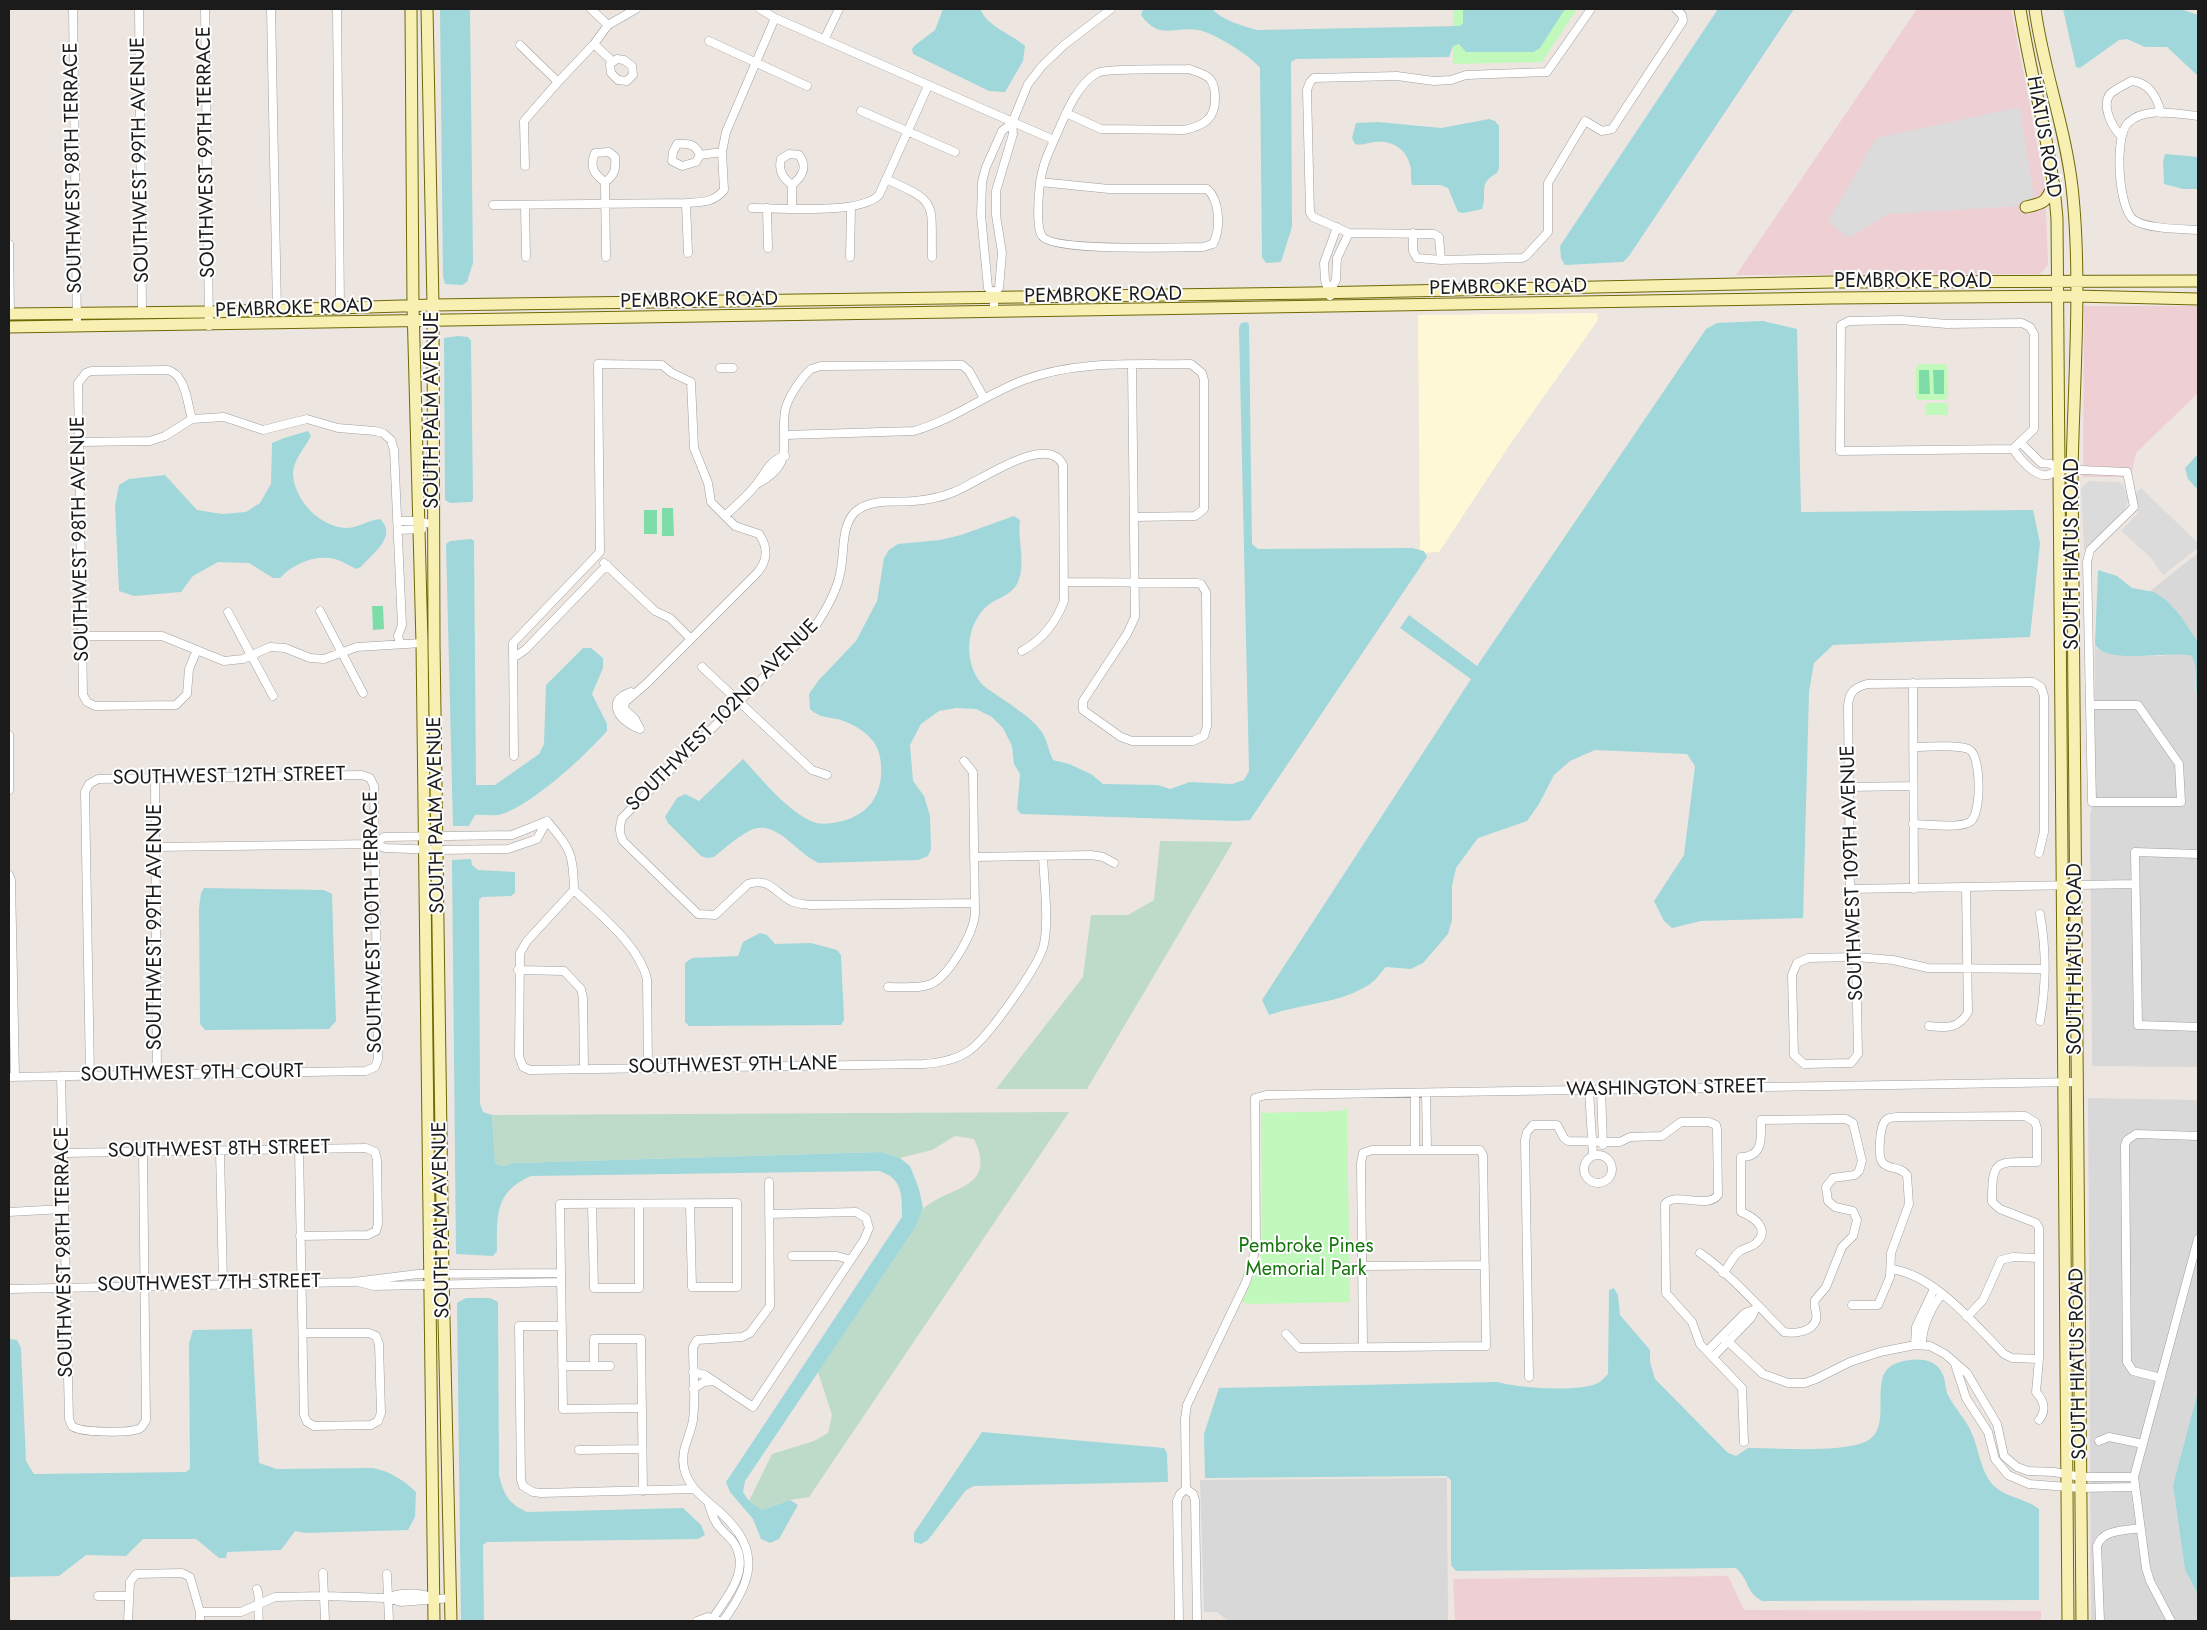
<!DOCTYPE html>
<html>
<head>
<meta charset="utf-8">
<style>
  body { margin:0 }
  #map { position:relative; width:2207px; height:1630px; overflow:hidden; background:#ede6e0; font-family:Jost,sans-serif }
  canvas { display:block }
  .frame { position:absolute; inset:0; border:10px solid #1b1b1b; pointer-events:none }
</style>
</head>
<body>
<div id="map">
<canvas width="2207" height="1630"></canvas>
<div class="frame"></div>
</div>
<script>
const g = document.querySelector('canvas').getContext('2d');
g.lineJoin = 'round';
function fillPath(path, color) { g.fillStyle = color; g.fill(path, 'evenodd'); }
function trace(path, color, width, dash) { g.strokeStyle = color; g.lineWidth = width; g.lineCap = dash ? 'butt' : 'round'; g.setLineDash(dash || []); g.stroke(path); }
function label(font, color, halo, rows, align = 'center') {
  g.font = font + ' Jost,sans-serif'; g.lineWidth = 4; g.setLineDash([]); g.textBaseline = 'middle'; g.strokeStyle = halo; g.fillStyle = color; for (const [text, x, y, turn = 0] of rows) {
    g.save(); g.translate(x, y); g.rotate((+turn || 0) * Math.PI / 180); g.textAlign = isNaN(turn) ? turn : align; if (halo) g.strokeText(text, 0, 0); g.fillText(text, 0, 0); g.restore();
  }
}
fillPath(new Path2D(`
  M2198 553V642L2166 600 2150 591Z
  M2095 644 2097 649 2117 655 2160 656 2181 653 2192 656 2196 666 2195 688 2198 699V1067L2092 1066 2090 816 2094 797Z
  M2088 1098 2198 1100V1391L2173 1485 2185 1570 2198 1594V1621H2091Z
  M1447 1478 1448 1621H1228L1217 1612H1204L1200 1480Z`), '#d9d8d8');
fillPath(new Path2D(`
  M1917 9H2011L2045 184 2048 265 2040 274 1736 275Z
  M2084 306H2198V393L2136 453 2131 477H2083Z
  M1728 1576 1744 1610 2041 1611V1621H1455L1453 1579Z`), '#eecfd3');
fillPath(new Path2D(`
  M1597 313 1598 320 1511 443 1439 552 1420 553 1418 315Z`), '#fef8d7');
fillPath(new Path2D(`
  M1160 841 1233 842 1087 1089H996L1083 977 1091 915H1128L1154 900Z
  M1069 1112 809 1497 790 1500 762 1510 749 1501 772 1454 814 1441 828 1433 832 1415 818 1372 915 1228C918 1222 920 1211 925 1207 954 1185 997 1188 974 1139L955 1136 932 1150 900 1158 880 1152 515 1163 503 1166 495 1164 492 1115Z`), '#bddbc8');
fillPath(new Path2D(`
  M1453 9H1577L1542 62 1453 64Z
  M1919 364H1945L1947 367 1948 397 1945 400H1918L1916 398V368Z
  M1926 403H1948V415H1926Z
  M1347 1108 1350 1302 1250 1304 1242 1302 1257 1269 1262 1251 1261 1113 1340 1111Z`), '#c1f8bc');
fillPath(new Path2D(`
  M1919 370H1929L1930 394H1919Z
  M1933 370H1944V394H1934Z
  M662 508H673L674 536H662Z
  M644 510H657V534H644Z
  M372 606H383L384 629 373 630Z`), '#7edca8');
fillPath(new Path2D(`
  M2020 107 2035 205 1888 214 1849 238 1828 222 1876 138Z
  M2089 481 2118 482 2123 485 2128 500 2125 509 2084 551 2081 488Z
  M2141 488 2198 543V548L2163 575 2151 558 2121 531 2138 513 2134 496Z`), '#dbdbdb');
fillPath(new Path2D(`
  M440 9H470L473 263 467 282 462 285 445 284 443 276Z
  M943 9H980C990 29 1009 32 1025 46L1023 61 1005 92 989 91 913 54 912 49 914 46 935 30Z
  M1143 9H1212C1224 21 1240 25 1257 30L1460 26 1463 23V9H1565L1540 48 1533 52H1466L1459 44 1453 46 1449 57 1296 59 1291 62 1292 227 1281 262 1266 263 1262 257 1260 68C1251 56 1213 32 1198 30 1173 26 1160 41 1141 15Z
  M1718 9H1794L1629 256 1623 262 1565 265 1561 258 1560 246Z
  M2063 9H2181L2198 15V76L2167 47H2145L2127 39 2119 40 2080 68 2076 67Z
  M1489 119 1495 121 1499 126V168L1497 173C1477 184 1488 191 1482 209L1464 213 1458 212 1448 188 1440 185H1412C1410 178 1412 172 1410 165 1406 148 1391 140 1374 142 1367 143 1362 146 1355 144L1352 138 1356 123 1378 122 1441 128Z
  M2165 154 2198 157V189H2183L2164 184 2163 161Z
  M1763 321 1797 329 1801 512 2033 510 2040 543 2030 637 1833 645 1814 663 1809 692 1803 918 1701 921 1672 928 1664 921 1654 901 1684 855 1695 766 1687 754 1595 750 1570 761 1554 775 1539 804 1527 821 1478 838 1456 868 1452 886V920L1448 934 1423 963 1411 969 1386 967C1381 972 1376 980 1370 984 1340 1004 1303 1003 1269 1015L1262 1000 1471 679 1400 628 1409 615 1477 666 1706 329 1717 323Z
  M1247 322 1249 325 1252 544 1258 549 1412 548 1424 551 1427 557 1250 820 1236 821 1021 814 1017 809 1020 774 1014 764 1012 746 1003 728 992 717 976 709 956 708 939 711 921 724 910 745 913 781 924 796 930 816 931 849 928 856 918 860 819 863C796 854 776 817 749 831 736 838 725 848 714 857L707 858 701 856 668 823 665 817 677 798 685 794 699 801 743 759C763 780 784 808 811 821 819 825 829 824 837 822 867 817 883 796 881 766 881 758 878 747 873 741 865 731 853 724 841 720 829 717 819 718 810 709L809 694 818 681 856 641 877 601 884 558 889 550 898 544 940 540 961 535 1014 516 1020 520C1017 539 1027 566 1017 584 1010 597 994 598 984 609 966 628 964 660 980 682 984 687 990 690 995 694 1011 705 1030 716 1042 732 1047 740 1049 752 1053 760L1069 764 1091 774 1103 784 1158 785 1170 789 1190 782 1232 784 1244 780 1249 771 1239 328 1241 323Z
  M458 336 468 337 471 341 473 499 472 502 450 503 445 500 444 338Z
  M308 431 311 436C305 448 293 460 293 474 294 500 320 527 346 528 358 528 368 520 380 519 398 536 373 553 361 567L356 569C350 566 344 562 338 560 317 553 293 564 280 578H273L249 563 218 562 193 576 181 592 134 596 119 591 115 506 119 485 129 479 165 475 197 510 222 514 246 512 260 503 271 484 272 443 284 438Z
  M2198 454V490L2188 479 2185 468Z
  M471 539 474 541 476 785H495L539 754 544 744 546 685 583 648H591L603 658V668L592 694 607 724V731C586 755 532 805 502 814 494 817 484 814 475 815L469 826H453L446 544 450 541Z
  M2098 570 2117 576 2132 588 2154 592 2166 600 2179 614 2198 642V699C2193 685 2199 669 2192 656 2170 650 2105 666 2095 644Z
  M471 859 472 865 478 870 515 872V893L511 896 482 897 479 900 480 1104 483 1112 492 1115 495 1164 503 1166 515 1163 881 1152 900 1158 910 1166 919 1189 923 1208 915 1228 745 1481 743 1492 749 1501 762 1510 790 1500 798 1505 779 1539 770 1543 761 1539 753 1519 730 1492 726 1482 902 1217C902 1196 903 1178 879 1171L531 1176C494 1192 497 1216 497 1251L493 1256 456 1254 452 860Z
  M204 888 324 890 332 894 336 1021 329 1029 205 1030 200 1024 199 908 201 893Z
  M760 933 767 935 775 944 811 943 837 950 841 955 844 1020 841 1025 689 1026 685 1022V963L692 958 738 956 743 942Z
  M1614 1288 1618 1295 1620 1315 1650 1350V1362L1655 1379 1728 1453 1736 1456 1748 1448C1779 1448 1838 1453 1865 1442 1897 1428 1864 1374 1897 1363 1912 1358 1936 1356 1943 1375 1946 1382 1945 1391 1949 1397 1956 1410 1968 1422 1973 1436 1979 1451 1981 1472 1993 1485 2006 1498 2025 1498 2039 1509V1600L1762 1601C1745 1591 1750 1581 1736 1568L1456 1571 1451 1565V1480L1446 1476 1205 1478 1204 1434 1219 1388 1497 1382C1519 1388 1575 1392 1596 1384 1601 1382 1604 1378 1608 1374L1609 1290Z
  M466 1298H490L498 1302 499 1475C504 1495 508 1503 527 1512L683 1508 701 1525 705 1535 698 1539 487 1542 483 1545 484 1621H461L457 1303Z
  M252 1329 259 1463 277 1469 373 1468C389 1471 404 1480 416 1492L415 1517 408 1530 304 1533 295 1531 281 1550 227 1552 226 1558H219L196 1539H143L126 1556 86 1555 59 1576 9 1577V1339L17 1340 21 1348 26 1461 34 1474 186 1472 190 1469 189 1343 193 1330Z
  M2198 1391V1594L2185 1570 2173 1485Z
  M982 1432 1164 1448 1167 1453 1168 1482 974 1486 966 1490 928 1540 921 1544 914 1542V1533Z`), '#a0d7da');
const street = new Path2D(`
  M73 9 77 327
  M139 9 142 312
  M205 9 209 326
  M271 9 277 310
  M337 9 340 307
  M591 9 608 25
  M760 9 775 18 1054 140C1064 119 1075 86 1097 73 1106 68 1173 70 1189 69 1196 72 1204 73 1210 79 1214 84 1215 91 1215 97 1216 119 1203 126 1184 130L1101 129 1066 113
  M1591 9 1547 72 1466 75 1451 80 1434 81 1397 76 1314 78 1310 82 1307 90 1310 213 1313 217 1349 233 1434 234 1439 237 1441 260 1522 258 1526 256 1548 232V183L1585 121 1602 131 1612 129 1683 21 1682 15 1676 9
  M825 38 839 9
  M709 41 807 86
  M594 44 612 61
  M520 45 558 82
  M617 59 624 60 632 66 633 75 627 81 618 80 611 73 610 64Z
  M861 111 955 152
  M2198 116C2177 114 2145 106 2128 123 2114 136 2118 209 2134 220 2147 229 2182 229 2198 230
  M2120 135C2112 126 2101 106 2110 94 2115 89 2125 85 2131 81 2149 82 2157 97 2161 113
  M700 155C695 144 689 143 677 144L673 152 672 161 682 166 696 162 700 155 722 152
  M525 166 524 121 558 82 594 44 608 25 636 9
  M886 179C939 203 931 201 932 257
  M605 182C594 174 589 167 595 153L609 152 615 157C616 169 615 175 605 182L606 257
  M1040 182 1109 189H1207C1220 200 1221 229 1213 244L1203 247C1179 247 1052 252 1042 236 1035 226 1039 181 1043 169 1045 159 1050 150 1054 140
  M686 203 688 253
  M493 205 686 203C702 202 713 203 724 190L722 152 726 132 775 18
  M525 206 526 257
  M792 207V185C783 178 778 171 781 159L789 154 799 155C808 167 803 176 792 185
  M752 208C781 208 860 215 879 195L928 86
  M767 208 768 248
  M1413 233V251L1417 258 1441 260
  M9 244 10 314
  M850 257 851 208
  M1330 291 1336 280 1337 258 1349 233
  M994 293 999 288 1002 253 996 215V191L1013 134 1012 123
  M1330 296 1325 280 1324 263 1337 227
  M994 312V293L988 288 981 215 982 182 986 167 1002 131 1012 123 1028 84 1042 66 1064 45 1111 9
  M1901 320 1947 324 2022 323 2030 327 2034 334V429L2013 449 1840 451 1841 325 1849 321Z
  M720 368H733
  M192 419C187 403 186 375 168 370L91 371 86 373 78 383 83 695 87 702 95 706 176 705 187 694 189 669 197 650
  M785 435 914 431C953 420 986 394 1024 380 1077 360 1136 365 1191 364L1202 373 1204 380V509L1195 516 1135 517
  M79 442 150 441 165 436 192 419 224 417 263 430 307 419 338 428 375 431 383 433 391 440 394 450 402 625 398 636 400 644
  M2021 443 2041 463 2051 464 2059 469 2127 472 2134 507 2090 550 2087 562 2092 802H2181L2179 764 2138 705H2090
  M2013 449C2019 458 2035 478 2048 475 2052 474 2056 471 2059 469
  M757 484C796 463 780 446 785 411 787 398 802 377 811 369L821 366 962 365 969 371 984 398
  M725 516C735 506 746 497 755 486 765 474 769 460 785 456
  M397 521H419L434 525
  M398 530 422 529
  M604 563 655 611 670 618 691 639
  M1065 582 1197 583 1201 584 1206 592 1207 726 1204 736 1193 741H1132L1121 737 1083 710V701L1127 634 1135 617 1132 366
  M320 611 363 693
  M228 612 273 696
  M82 636H162L224 661 243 659 270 647 285 648 310 658 324 659 357 647 422 643
  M513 658 525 650 607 565
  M702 667 812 770 827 775
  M1913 683 1914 889
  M631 692C603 701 621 723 640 729
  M9 735V790
  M1913 747C1926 747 1960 744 1970 750 1981 757 1982 814 1970 822 1959 829 1927 824 1913 824
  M514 756 513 643 600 552 598 364 662 365 672 373 691 382 694 448 708 483 711 502 735 526 759 534C768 547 768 559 758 572L646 684 625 702 624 709 635 719 640 729
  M155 779 157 1074
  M1849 787 1913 786
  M547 821C571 850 573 852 574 890L527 941 520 953 519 1056 523 1067 530 1070 923 1064C939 1063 957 1060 970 1050 988 1037 1040 965 1044 944 1049 920 1044 881 1043 856
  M375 844 384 837 512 835 547 821
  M156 847 375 844 385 848 437 850 508 849 537 839 547 821
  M2039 853 2044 832V696L2041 687 2033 682 1867 684C1854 688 1849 692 1848 706L1850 889 1856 957 1858 1054 1851 1063 1804 1064 1794 1055 1792 975 1797 963 1808 958 1856 957 1893 960 1928 968 2043 969
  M2198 854 2135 852 2138 1025 2198 1027
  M974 857 1091 855 1103 857 1114 863
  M9 875 11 880 15 1077
  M1850 889 2135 884
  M574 890C599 914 639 945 647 979L648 1067
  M975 903 810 905C804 904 796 904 791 901 775 892 768 877 748 884L715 915 698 914 623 841C619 833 619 827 622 818L816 625C826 610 836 593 840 574 845 555 840 527 855 512 871 498 894 503 914 501 927 500 942 497 954 492 976 484 1047 431 1063 465L1064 601C1056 622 1042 640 1022 651
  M2040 914C2046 948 2046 987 2040 1021
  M518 970 564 971 581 989 583 998 584 1068
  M888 987C902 987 919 989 931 984 949 976 974 933 975 913L973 772 964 761
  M1929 1026C1946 1028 1959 1029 1968 1012L1966 889
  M61 1076 69 1419 72 1426C80 1433 128 1433 139 1429 143 1427 144 1423 146 1420L143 1151
  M9 1077 366 1071 375 1067 378 1059 374 786 370 778 362 775 98 779 89 784 85 792 90 1076
  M1589 1090 1593 1155
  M1601 1090 1603 1145
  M1415 1094V1149
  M1426 1094 1427 1149
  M299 1149 304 1415 307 1422 314 1426 371 1425 378 1421 381 1413 379 1344 376 1336 369 1333H303
  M220 1151 223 1283
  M63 1153 366 1148 375 1152 377 1160 378 1224 376 1231 368 1235 300 1236
  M1584 1169a14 14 0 1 1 28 0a14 14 0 1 1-28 0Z
  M592 1204 594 1288H639V1204
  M9 1212 63 1209
  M1700 1253C1727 1271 1760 1308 1784 1332 1795 1334 1812 1332 1816 1320 1818 1314 1813 1307 1815 1300L1826 1287 1842 1247 1853 1236 1857 1220 1853 1211 1835 1207 1828 1201 1826 1187 1833 1178 1855 1175 1859 1171 1862 1161 1853 1123 1846 1119H1839L1761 1120C1761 1137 1764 1157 1741 1157V1212C1754 1217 1772 1230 1755 1244 1751 1247 1745 1248 1740 1251 1733 1255 1729 1267 1723 1273
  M792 1256H837L851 1260
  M1362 1266 1485 1265
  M1892 1269C1936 1276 1974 1324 2004 1354L2012 1358 2039 1359
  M358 1282 374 1286 561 1282
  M9 1289 353 1282 418 1274 561 1273
  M1852 1305H1878L1890 1277 1891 1253 1909 1204 1907 1175C1901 1166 1889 1170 1883 1163 1877 1157 1880 1127 1885 1121 1888 1117 1892 1118 1896 1117L2025 1116 2035 1122 2037 1128V1162C1996 1162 1992 1158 1992 1202L2000 1209 2036 1223 2039 1228V1258L2013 1257 2001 1260 1983 1300 1967 1317
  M562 1326H519L521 1480 523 1486 533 1492 541 1493 694 1489
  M1286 1334 1299 1348 1486 1346 1483 1155 1480 1150H1372L1363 1153 1361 1163 1363 1347
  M1722 1336 1763 1374 1788 1383H1805L1816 1379 1850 1362 1880 1352 1915 1345 1930 1346 1945 1354 1967 1373 1997 1424 2004 1456 2017 1467 2028 1471 2054 1472 2081 1477H2134
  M1922 1344C1922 1326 1931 1309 1941 1295
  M1915 1345 1916 1327 1934 1289
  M1707 1351 1745 1313 1753 1310
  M1713 1357 1751 1318 1757 1306
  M1955 1364 1966 1398 1988 1432 1995 1459 2008 1475 2029 1484 2081 1488 2133 1487
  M562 1366H610
  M594 1366V1339H641L643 1491
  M693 1372 705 1375 753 1407 864 1240 869 1228 866 1218 856 1212 769 1214
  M1529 1377 1525 1140 1527 1132 1533 1125H1557L1564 1138 1568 1141 1612 1142H1620L1630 1137 1662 1136 1681 1122H1709L1716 1125 1717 1129 1718 1195C1707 1210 1676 1191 1665 1204L1666 1293 1692 1322 1700 1344 1742 1388 1744 1442
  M2161 1378 2133 1371 2127 1362 2125 1145 2127 1140 2136 1134 2198 1136
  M693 1389 704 1382 714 1381
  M641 1408 563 1409 560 1204 737 1203V1287H692L690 1204
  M2039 1420C2047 1410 2044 1401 2036 1392L2039 1359V1258
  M2099 1441 2109 1437 2143 1444
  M579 1450 642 1449
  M1186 1489 1185 1419 1187 1405 1246 1282 1256 1248 1255 1098 1266 1095 2077 1082
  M1186 1489 1193 1494 1195 1500 1197 1621
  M709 1505C712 1514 714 1522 721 1529 725 1534 731 1538 734 1543 751 1570 727 1597 713 1618
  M323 1573 325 1621
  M387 1574 389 1621
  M257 1589C261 1600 257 1610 259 1621
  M98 1596H128
  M387 1598C399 1592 421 1592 433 1598
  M200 1612H241L275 1597 324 1596 387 1598 401 1602 451 1598
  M128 1621 130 1582 136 1574 182 1573 190 1577 200 1612V1621
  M697 1621 708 1617 717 1620
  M723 1621C752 1582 762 1551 722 1514 707 1500 689 1490 684 1468 680 1450 690 1438 693 1420 696 1397 693 1371 693 1347L697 1340 742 1337 750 1333 770 1306 769 1182
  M1179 1621 1177 1501 1180 1494 1186 1489
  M2100 1621 2097 1546C2103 1529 2124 1531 2140 1528
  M2171 1621 2150 1581 2146 1568 2134 1477 2198 1239`);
const secondary = new Path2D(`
  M411 9 413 306 422 643 434 1621
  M427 9 433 305 434 644 443 1275 451 1621
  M2020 9C2031 79 2052 148 2057 219L2068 1621
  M2035 9C2043 69 2065 126 2072 187 2082 277 2074 379 2072 470L2082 1621
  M2026 207C2045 203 2046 202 2054 184
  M9 314 209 312 433 305 1313 293 1833 282 2198 281
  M9 327 1832 298 2075 296 2198 299`);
trace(street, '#9f9f9f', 9);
trace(secondary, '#6e6806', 13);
trace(street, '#fff', 8);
trace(secondary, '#f8f0b3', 11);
label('20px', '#1b1b1b', '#fff', [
  ["HIATUS ROAD",2043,137,80],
  ["SOUTHWEST 99TH TERRACE",207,152,-91],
  ["SOUTHWEST 99TH AVENUE",141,160,-91],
  ["SOUTHWEST 98TH TERRACE",74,168,-91],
  ["PEMBROKE ROAD",1913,282],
  ["PEMBROKE ROAD",1508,288,-1],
  ["PEMBROKE ROAD",1103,296,-1],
  ["PEMBROKE ROAD",699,301,-1],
  ["PEMBROKE ROAD",294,309,-2],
  ["SOUTH PALM AVENUE",433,410,-90],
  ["SOUTHWEST 98TH AVENUE",81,539,-91],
  ["SOUTH HIATUS ROAD",2073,554,-90],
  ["SOUTHWEST 102ND AVENUE",723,716,-45],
  ["SOUTHWEST 12TH STREET",229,777,-1],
  ["SOUTH PALM AVENUE",437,815,-91],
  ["SOUTHWEST 109TH AVENUE",1853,873,-92],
  ["SOUTHWEST 100TH TERRACE",374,922,-91],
  ["SOUTHWEST 99TH AVENUE",156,927,-90],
  ["SOUTH HIATUS ROAD",2076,959,-90],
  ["SOUTHWEST 9TH LANE",733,1066,-1],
  ["SOUTHWEST 9TH COURT",192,1074,-1],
  ["WASHINGTON STREET",1666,1089,-1],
  ["SOUTHWEST 8TH STREET",219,1150,-1],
  ["SOUTH PALM AVENUE",442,1220,-91],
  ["SOUTHWEST 98TH TERRACE",65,1252,-91],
  ["SOUTHWEST 7TH STREET",209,1284,-1],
  ["SOUTH HIATUS ROAD",2079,1364,-91]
]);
label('20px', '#15750c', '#fff', [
  ["Pembroke Pines",1306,1247],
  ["Memorial Park",1306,1270]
]);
</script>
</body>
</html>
